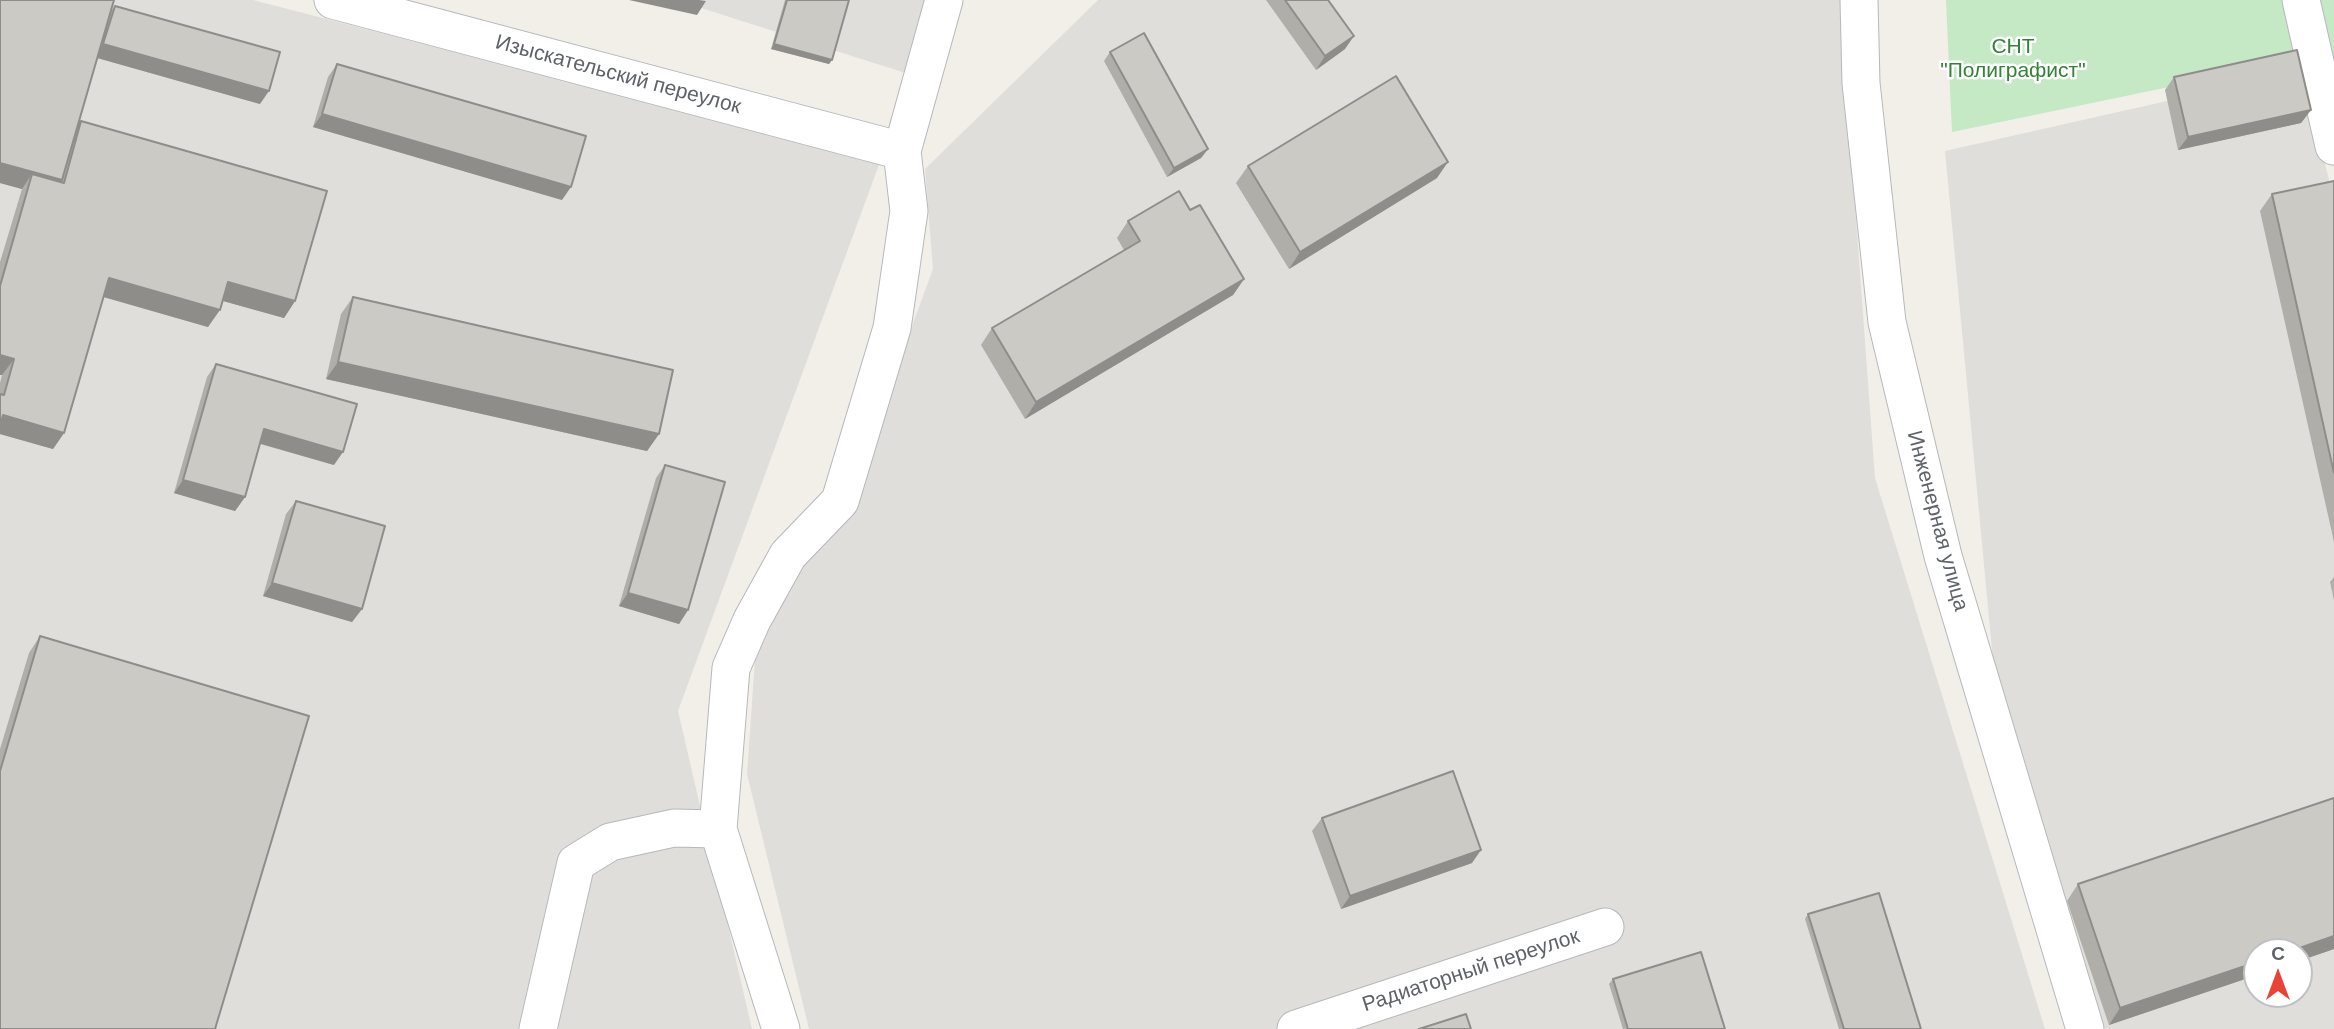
<!DOCTYPE html>
<html>
<head>
<meta charset="utf-8">
<style>
  body { margin:0 }
  #map { position:relative; width:2334px; height:1029px; overflow:hidden; background:#f1efe8; font-family:Helvetica,sans-serif }
  canvas { display:block }
  .north { position:absolute; left:2243px; top:938px; width:70px; height:70px; box-sizing:border-box; background:#fff; border:2px solid #bfc1c3; border-radius:50%; rotate:0deg; font-size:19px; font-weight:700; line-height:28px; text-align:center; color:#5f6368 }
  .north::after { content:''; display:block; margin:auto; width:24px; height:32px; background:#ea4335; clip-path:polygon(50% 0,100% 100%,50% 72%,0 100%) }
</style>
</head>
<body>
<div id="map">
<canvas width="2334" height="1029"></canvas>
<div class="north">С</div>
</div>
<script>
const g = document.querySelector('canvas').getContext('2d');
g.lineJoin = 'round';
function fillPath(path, color) { g.fillStyle = color; g.fill(path, 'evenodd'); }
function trace(path, color, width, dash) { g.strokeStyle = color; g.lineWidth = width; g.lineCap = dash ? 'butt' : 'round'; g.setLineDash(dash || []); g.stroke(path); }
function label(font, color, halo, rows, align = 'center') {
  g.font = font + ' Helvetica,sans-serif'; g.lineWidth = 5; g.setLineDash([]); g.textBaseline = 'middle'; g.strokeStyle = halo; g.fillStyle = color; for (const [text, x, y, turn = 0] of rows) {
    g.save(); g.translate(x, y); g.rotate((+turn || 0) * Math.PI / 180); g.textAlign = isNaN(turn) ? turn : align; if (halo) g.strokeText(text, 0, 0); g.fillText(text, 0, 0); g.restore();
  }
}
fillPath(new Path2D(`
  M0 0H253L880 162 678 711 752 1029H0Z
  M676 0H943L918 77Z
  M1098 0H1840L1875 478 2045 1029H809L747 774 757 630 856 478 933 269 925 169Z
  M2300 71 2334 198V1029H2100L1999 724 1945 151ZM2257 952H2299V994H2257Z`), '#e0deda');
fillPath(new Path2D(`
  M1946 0H2334V154L2309 58 1952 132Z`), '#c5e8c5');
const minor = new Path2D(`
  M333 0 902 151
  M1859 0 1861 83 1887 322 1943 556 2085 1029
  M2301 0 2334 146
  M538 1029 576 863 610 842 674 828 718 829
  M781 1029 718 829 731 668 752 620 788 555 840 501 892 328 909 211 902 151 944 0
  M1296 1029 1605 927`);
trace(minor, '#b5b8bc', 39);
trace(minor, '#fff', 37);
fillPath(new Path2D(`
  M0 0 110 12 115 6 260 104 97 58 78 126 81 121 295 301 284 318 223 301 208 327 103 297 64 433 53 449 0 434V383L2 375H0V262L22 189 0 183Z
  M785 0H849L832 60 829 64 771 49Z
  M1266 0H1328L1345 49 1316 70Z
  M1110 52 1208 149 1201 158 1167 177 1104 61Z
  M337 64 562 200 313 127 328 77Z
  M2174 77 2311 110 2301 123 2178 150 2165 90Z
  M1248 166 1437 178 1289 269 1236 183Z
  M2334 181V542L2260 211 2272 194Z
  M1190 210 1244 279 1233 295 1025 419 981 345 992 328 1124 250 1117 238 1128 221Z
  M353 297 659 434 647 451 326 379 341 314Z
  M216 364 334 465 260 444 245 497 235 511 174 493 207 377Z
  M665 465 688 610 679 624 619 606 656 478Z
  M296 501 362 609 352 622 263 596 286 514Z
  M2334 577V600L2330 582Z
  M40 636 0 1029V749L29 653Z
  M2334 798V949L2109 1025 2067 901 2078 884Z
  M1322 818 1472 863 1341 909 1312 831Z
  M1808 914 1921 1029H1839L1805 919Z
  M1613 979 1725 1029H1623L1609 984Z`), '#afaea9');
fillPath(new Path2D(`
  M629 0H699L706 1 697 15Z
  M1354 36 1345 49 1316 70 1325 56Z
  M103 44 269 91 260 104 94 57Z
  M774 44 832 60 829 64 771 49Z
  M2311 110 2301 123 2178 150 2188 137Z
  M322 114 571 187 562 200 313 127Z
  M1208 149 1201 158 1167 177 1174 168Z
  M1448 162 1437 178 1289 269 1300 252Z
  M0 163 62 180 50 197 32 174 22 189 0 183Z
  M109 278 220 310 208 327 97 295Z
  M1244 279 1233 295 1025 419 1036 402Z
  M228 282 295 301 284 318 216 299Z
  M0 355 14 359 2 375H0Z
  M338 362 659 434 647 451 326 379Z
  M3 415 64 433 53 449 0 434V419Z
  M264 429 343 452 334 465 255 442Z
  M183 480 245 497 235 511 174 493Z
  M272 583 362 609 352 622 263 596Z
  M628 593 688 610 679 624 619 606Z
  M1481 850 1472 863 1341 909 1350 896Z
  M2334 936V949L2299 961V952H2288Z
  M2257 962V975L2109 1025 2120 1008Z`), '#8f8d8a');
const building = new Path2D(`
  M0 0H114L62 180 0 163Z
  M787 0H849L832 60 774 44Z
  M1285 0H1328L1354 36 1325 56Z
  M115 6 280 52 269 91 103 44Z
  M1144 33 1208 149 1174 168 1110 52Z
  M2297 50 2311 110 2188 137 2174 77Z
  M337 64 586 136 571 187 322 114Z
  M1396 76 1448 162 1300 252 1248 166Z
  M81 121 327 191 295 301 228 282 220 310 109 278 64 433 3 415 0 425V394L4 395 14 359 0 355V286L32 174 64 183Z
  M2334 181V473L2272 194Z
  M1179 191 1190 210 1200 205 1244 279 1036 402 992 328 1140 241 1128 221Z
  M353 297 673 370 659 434 338 362Z
  M216 364 357 404 343 452 264 429 245 497 183 480Z
  M665 465 725 482 688 610 628 593Z
  M296 501 385 526 362 609 272 583Z
  M40 636 309 716 215 1029H0V771Z
  M1453 771 1481 850 1350 896 1322 818Z
  M2334 798V936L2288 952H2257V962L2120 1008 2078 884Z
  M1879 893 1921 1029H1844L1808 914Z
  M1701 952 1725 1029H1628L1613 979Z
  M1466 1014 1471 1029H1419Z`);
fillPath(building, '#cccac5');
trace(building, '#8f8d8a', 2);
label('21px', '#348238', '#fff', [
  ["СНТ",2013,47],
  ["\"Полиграфист\"",2013,71]
]);
label('21px', '#5f6368', '#fff', [
  ["Изыскательский переулок",618,75,15],
  ["Инженерная улица",1937,521,75],
  ["Радиаторный переулок",1471,971,-18]
]);
</script>
</body>
</html>
